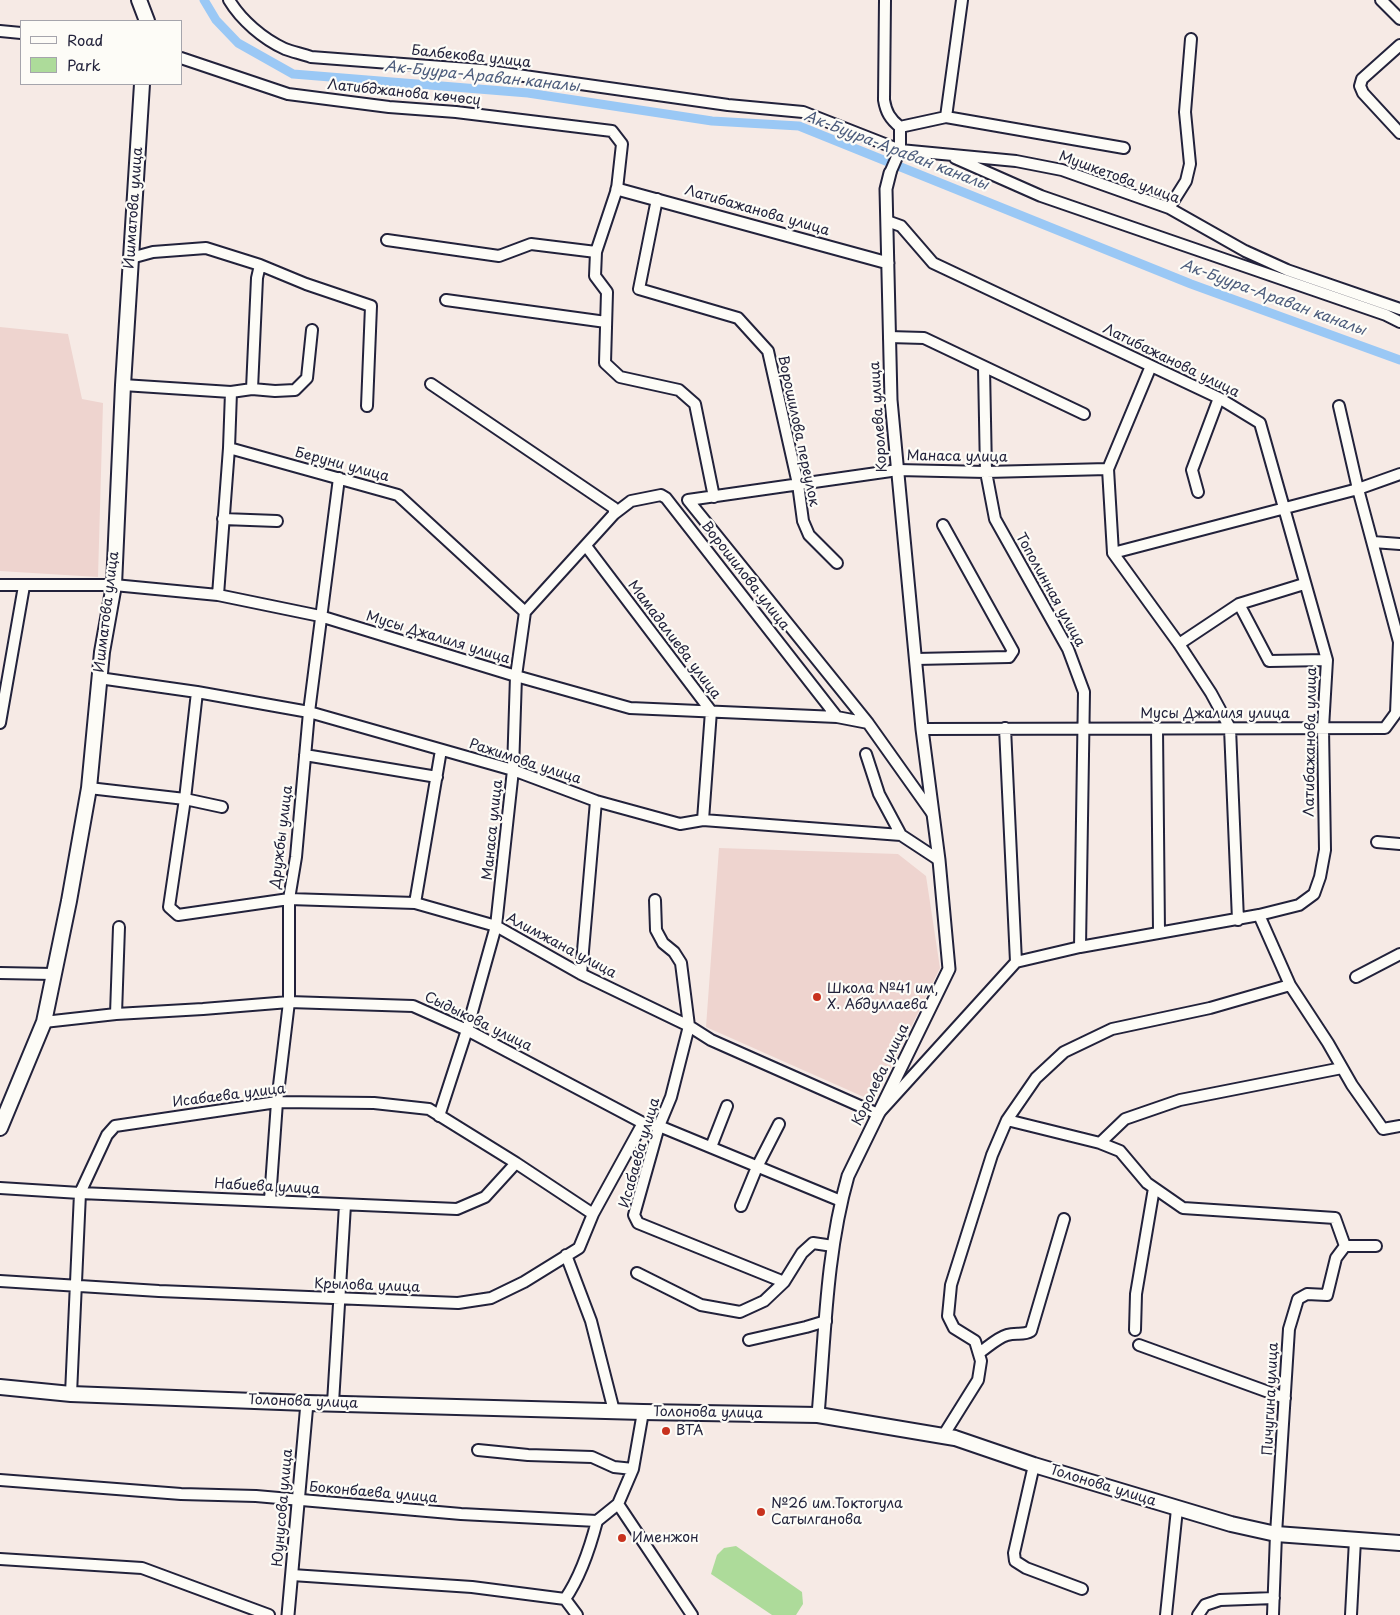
<!DOCTYPE html>
<html>
<head>
<meta charset="utf-8">
<style>
  body { margin:0 }
  #map { position:relative; width:1400px; height:1615px; overflow:hidden; background:#f6eae5; font-family:"Playpen Sans",sans-serif }
  canvas { display:block }
  .legend { position:absolute; left:20px; top:20px; width:162px; height:65px; box-sizing:border-box; background:#fdfcf7; border:1px solid #a5a5ac; margin:0; padding:6px 9px; list-style:none; font-size:15px; color:#22223b }
  .legend li { display:flex; align-items:center; gap:10px; height:25px }
  .legend b { width:25px; border:1px solid #a5a5ac }
</style>
</head>
<body>
<div id="map">
<canvas width="1400" height="1615"></canvas>
<ul class="legend">
<li><b style="height:6px;background:#fdfcf7"></b>Road</li>
<li><b style="height:14px;background:#addb9a"></b>Park</li>
</ul>
</div>
<script>
const g = document.querySelector('canvas').getContext('2d');
g.lineJoin = 'round';
function fillPath(path, color) { g.fillStyle = color; g.fill(path, 'evenodd'); }
function trace(path, color, width, dash) { g.strokeStyle = color; g.lineWidth = width; g.lineCap = dash ? 'butt' : 'round'; g.setLineDash(dash || []); g.stroke(path); }
function label(font, color, halo, rows, align = 'center') {
  g.font = font + ' "Playpen Sans",sans-serif'; g.lineWidth = 4.5; g.setLineDash([]); g.textBaseline = 'middle'; g.strokeStyle = halo; g.fillStyle = color; for (const [text, x, y, turn = 0] of rows) {
    g.save(); g.translate(x, y); g.rotate((+turn || 0) * Math.PI / 180); g.textAlign = isNaN(turn) ? turn : align; if (halo) g.strokeText(text, 0, 0); g.fillText(text, 0, 0); g.restore();
  }
}
fillPath(new Path2D(`
  M0 327 68 334 82 399 103 403 98 577 0 571Z
  M719 848 898 854 926 876 940 968 898 1054 873 1101 706 1027Z`), '#eed4cf');
fillPath(new Path2D(`
  M736 1546 802 1592 803 1604 796 1615H772L711 1574 717 1555 724 1548Z`), '#addb9a');
trace(new Path2D(`
  M204 0 216 20 238 43 293 74 528 93 712 121 799 126 1191 284 1400 360`), '#9ac8f5', 9);
const minor = new Path2D(`
  M229 0C241 20 263 39 285 49 293 52 303 54 311 57L482 70 728 105 803 112 900 150 1016 161 1062 170 1169 208 1245 251 1287 270 1400 309
  M885 0 884 100C886 112 890 119 900 127V150L890 173
  M1381 0 1400 19
  M0 31 21 33
  M1400 45 1362 79 1360 86 1363 93 1400 133
  M181 58 288 94 389 107 456 112 612 131 622 144 617 189 596 252 595 276 607 292 605 363 620 377 679 390 695 404 714 497
  M946 117 962 0
  M900 127 946 117 1124 148
  M955 158 1041 196 1386 315 1400 322
  M657 199 639 289 738 318 768 351 798 484 803 521 809 535 837 563
  M1169 208 1186 181 1190 164 1185 112 1191 39
  M387 240 499 256 531 244 596 252
  M131 258 153 252 206 248 260 265 306 284 371 306 367 406
  M446 300 606 322
  M889 337 924 338 1084 414
  M1151 366 1108 469 1113 553 1179 644 1211 693 1230 728 1238 920
  M984 367 986 472 995 519 1068 649 1084 692 1080 947
  M431 384 614 508V514
  M123 385 231 392 252 389 275 391 295 390 307 378 312 330
  M252 389 257 278 260 265
  M229 448 398 495 525 612
  M1198 492 1192 470 1219 398
  M688 500 898 470 986 472 1108 469
  M688 500 868 723 932 813
  M223 519 277 521
  M1373 542 1400 544
  M586 546 711 711 703 820
  M1113 553 1358 489 1400 474
  M0 585H114L218 595 320 616 516 676 630 708 837 717 868 723
  M218 595 229 448 231 392
  M1239 604 1269 661 1327 660
  M1179 644 1239 604 1304 584
  M916 659 1009 657 1013 651 943 525
  M99 678 197 692 309 712 513 770 596 801 680 824 703 820 901 835 939 860
  M197 692 185 799 169 907 178 915 289 899 415 903 496 926 581 974 689 1026 711 1040 878 1114 1016 962 1080 947 1259 915 1299 905 1314 894 1320 877 1325 850 1323 728 1327 660 1260 423 1219 398 933 263 901 226 887 221
  M0 723 24 586
  M1005 728 1016 962
  M1157 728 1159 932
  M922 729 1385 728 1396 713 1399 642 1358 489 1339 406
  M866 754 879 794 901 835
  M305 755 437 777
  M89 788 185 799 222 807
  M1377 842 1400 844
  M655 900 656 930 663 943 674 952 681 963 689 1026 671 1097 659 1126 634 1215 638 1223 784 1282
  M415 903 441 750
  M1259 915 1290 985 1328 1043 1352 1085 1383 1129 1400 1126
  M0 973 53 974
  M581 974 596 801
  M1356 977 1400 954
  M116 1014 119 927
  M44 1022 116 1014 203 1009 289 1002 413 1006 467 1030 643 1123 659 1126 841 1201
  M439 1116 467 1030 496 926 513 770 516 676 525 612 614 514 631 501 661 495 666 498 837 717
  M1007 1120 1100 1143 1120 1151 1147 1183 1183 1208 1335 1218 1345 1246
  M1100 1143 1125 1119 1180 1100 1342 1068
  M711 1147 727 1106
  M0 1188 80 1193 457 1209 485 1197 516 1163
  M270 1200 277 1102 289 1002V899L296 857 309 712 339 478
  M741 1206 757 1167 779 1124
  M566 1255 591 1321 614 1411
  M637 1273 701 1305 740 1312 764 1301 784 1282 802 1253 813 1243 833 1246
  M0 1281 159 1291 458 1303 491 1298 524 1282 579 1248 593 1214 643 1123
  M1135 1330 1136 1294 1154 1188
  M749 1340 806 1327 826 1321
  M1139 1345 1285 1398
  M979 1353C988 1347 997 1338 1007 1335 1016 1332 1023 1336 1031 1331L1064 1219
  M71 1394 80 1193 107 1135 115 1126 277 1102 374 1103 429 1109 516 1163 593 1214
  M333 1403 345 1205
  M943 1436 978 1380 981 1361 975 1341 954 1328 948 1316 951 1285 992 1155 1007 1120 1036 1078 1064 1052 1112 1029 1210 1008 1290 985
  M478 1450 528 1455 592 1457 614 1467 633 1469
  M1034 1465 1014 1553 1015 1561 1026 1568 1082 1589
  M0 1480 181 1494 256 1496 461 1514 597 1521 618 1504 633 1469 643 1412
  M618 1504 692 1615
  M0 1559 142 1568 269 1615
  M292 1575 472 1587 565 1599 577 1615
  M565 1599C581 1576 590 1548 597 1521
  M1166 1615 1177 1509
  M1198 1615 1205 1605 1220 1600 1274 1598
  M1273 1615 1276 1534 1289 1329 1298 1299 1307 1294 1327 1295 1336 1258 1345 1246H1376
  M1351 1615 1355 1540`);
const tertiary = new Path2D(`
  M617 189 888 263
  M818 1415C825 1335 826 1253 848 1176L949 969 939 860 922 729 891 400 886 189 890 173
  M288 1615 307 1403`);
const secondary = new Path2D(`
  M139 0 147 21
  M0 1128 44 1022 69 901 89 788 102 652 114 585 123 385 142 84
  M0 1387 71 1394 307 1403 643 1412 818 1415 955 1438 1034 1465 1231 1524 1276 1534 1400 1543`);
trace(minor, '#22223b', 14);
trace(tertiary, '#22223b', 15);
trace(secondary, '#22223b', 18);
trace(minor, '#fdfcf7', 10);
trace(tertiary, '#fdfcf7', 11);
trace(secondary, '#fdfcf7', 14);
for (const [x, y, r, color] of [
  [817,997,5,"#c8321e"],
  [666,1431,5,"#c8321e"],
  [761,1512,5,"#c8321e"],
  [622,1538,5,"#c8321e"]
]) { const dot = new Path2D(); dot.arc(x, y, r, 0, 2 * Math.PI); g.fillStyle = color; g.fill(dot); trace(dot, '#fdfcf7', 2); }
label('14px', '#22223b', '#fdfcf7', [
  ["Балбекова улица",471,57,6],
  ["Латибджанова көчөсү",404,93,6],
  ["Мушкетова улица",1119,178,20],
  ["Ишматова улица",134,208,-86],
  ["Латибажанова улица",757,211,16],
  ["Латибажанова улица",1171,361,26],
  ["Королева улица",879,417,-94],
  ["Ворошилова переулок",798,431,78],
  ["Манаса улица",957,457,1],
  ["Беруни улица",342,465,15],
  ["Ворошилова улица",745,576,52],
  ["Тополинная улица",1050,590,61],
  ["Ишматова улица",107,612,-83],
  ["Мусы Джалиля улица",438,638,17],
  ["Мамадалиева улица",674,640,53],
  ["Мусы Джалиля улица",1215,714],
  ["Латибажанова улица",1311,742,-89],
  ["Ражимова улица",525,762,18],
  ["Манаса улица",493,830,-84],
  ["Дружбы улица",282,837,-83],
  ["Алимжана улица",561,946,28],
  ["Сыдыкова улица",478,1022,26],
  ["Королева улица",881,1075,-64],
  ["Исабаева улица",229,1096,-7],
  ["Исабаева улица",640,1153,-74],
  ["Набиева улица",267,1187,3],
  ["Крылова улица",367,1286,2],
  ["Пичугина улица",1271,1399,-87],
  ["Толонова улица",303,1402,2],
  ["Толонова улица",708,1413,1],
  ["Толонова улица",1103,1486,17],
  ["Боконбаева улица",373,1493,5],
  ["Юунусова улица",283,1508,-85]
]);
label('14px', '#22223b', '#fdfcf7', [
  ["Школа №41 им,",827,989],
  ["Х. Абдуллаева",827,1005],
  ["BTA",676,1431],
  ["№26 им.Токтогула",771,1504],
  ["Сатылганова",771,1520],
  ["Именжон",632,1538]
], 'left');
label('italic 15px', '#4c5c7c', '#fdfcf7', [
  ["Ак-Буура-Араван каналы",482,77,6],
  ["Ак-Буура-Араван каналы",896,151,21],
  ["Ак-Буура-Араван каналы",1273,298,20]
]);
</script>
</body>
</html>
